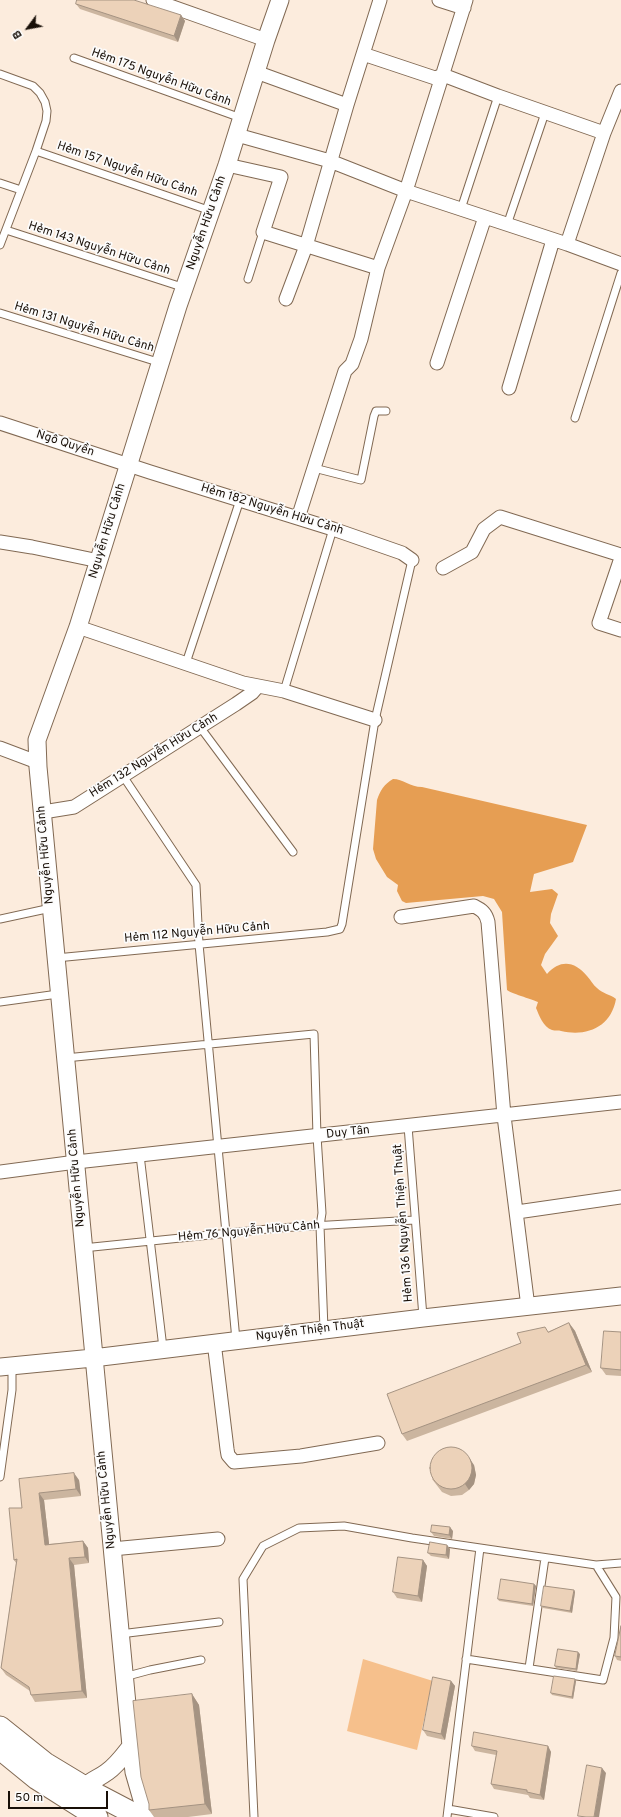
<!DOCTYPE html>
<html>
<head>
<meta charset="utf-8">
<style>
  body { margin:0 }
  #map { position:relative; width:621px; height:1817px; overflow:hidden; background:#fcecdd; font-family:Overpass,sans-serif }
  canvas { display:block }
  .north { position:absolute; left:8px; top:8px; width:40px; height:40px; -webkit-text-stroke:3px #fcfcfc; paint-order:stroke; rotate:238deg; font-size:11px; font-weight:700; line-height:16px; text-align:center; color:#180f07 }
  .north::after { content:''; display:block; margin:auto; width:14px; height:18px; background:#180f07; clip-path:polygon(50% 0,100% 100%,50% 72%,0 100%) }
  .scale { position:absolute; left:8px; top:1791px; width:100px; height:18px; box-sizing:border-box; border:2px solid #180f07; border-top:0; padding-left:5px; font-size:12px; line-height:14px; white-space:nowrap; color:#180f07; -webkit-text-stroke:3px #fcfcfc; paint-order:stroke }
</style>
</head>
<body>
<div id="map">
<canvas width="621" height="1817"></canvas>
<div class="north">B</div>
<div class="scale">50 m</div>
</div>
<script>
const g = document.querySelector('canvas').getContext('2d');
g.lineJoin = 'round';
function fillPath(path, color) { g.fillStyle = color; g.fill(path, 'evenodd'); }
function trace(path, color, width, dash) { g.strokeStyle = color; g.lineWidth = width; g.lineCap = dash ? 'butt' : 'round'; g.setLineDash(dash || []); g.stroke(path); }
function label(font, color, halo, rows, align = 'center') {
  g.font = font + ' Overpass,sans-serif'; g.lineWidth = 3.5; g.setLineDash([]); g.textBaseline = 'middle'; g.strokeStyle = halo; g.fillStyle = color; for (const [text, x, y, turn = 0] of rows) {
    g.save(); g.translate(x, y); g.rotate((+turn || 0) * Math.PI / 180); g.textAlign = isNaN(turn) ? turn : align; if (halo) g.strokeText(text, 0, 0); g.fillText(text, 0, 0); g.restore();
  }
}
fillPath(new Path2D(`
  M363 1659 433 1681 417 1750 347 1731Z`), '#f6c08c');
fillPath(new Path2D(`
  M393 779C403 779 410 787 422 787L587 825 573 862 534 874 530 892 552 889 558 894 551 914 550 923 558 936 545 954 541 965 547 974C560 959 575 961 587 976 591 980 593 985 597 988 603 994 610 994 616 999 611 1027 587 1037 561 1031 559 1030 555 1031 552 1030 543 1027 539 1015 536 1008L538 1002C531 999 510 993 507 990L502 912 494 899 483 896 406 903 402 901 397 891 398 885 387 877 376 859 373 849 377 800C380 791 384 784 393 779Z`), '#e69e53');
const service = new Path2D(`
  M74 58 241 118
  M0 74 33 86 40 93 45 102 47 111 46 121 36 151 0 245
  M36 151 211 211
  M0 183 21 190
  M461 209 498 96
  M507 225 545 113
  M6 230 185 288
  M248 279 263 232
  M0 313 161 363
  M575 418 621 273
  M314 468 361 480 374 416 376 411H386
  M186 663 240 500
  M284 691 333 529
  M200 727 293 852
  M123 776 196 885 199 944 236 1340
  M0 919 51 908
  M56 958 327 932 340 929 342 924 375 720 412 560
  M0 1002 58 994
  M65 1058 314 1034 317 1136 322 1213 320 1226 324 1329
  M408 1126 423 1317
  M140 1155 163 1348
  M83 1248 278 1228 415 1220
  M0 1477 12 1390V1366
  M596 1565 621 1563
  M120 1634 219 1622
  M529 1668 545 1558
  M124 1677 150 1670 201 1660
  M448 1809 494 1817
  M254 1817 243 1579 263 1546 299 1528 344 1526 412 1538 596 1565 616 1597 614 1638 603 1680 466 1659
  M447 1817 480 1548`);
const minor = new Path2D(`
  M153 0 266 40
  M439 0 464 8
  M363 54 435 78 443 75 498 96 604 133
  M256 72 347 105
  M237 135 330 161 406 191 567 244 621 264
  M227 165 281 177 263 232 378 268
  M567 244 604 133 621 91
  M286 299 306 246 347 105 380 0
  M437 363 485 217
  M509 388 553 240
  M0 423 150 472 333 529 402 553 412 560
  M298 518 345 371 352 364 361 339 378 268 406 191 466 0
  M0 542 32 547 99 561
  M621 558 599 623 621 630
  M443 568 472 552 484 529 500 517 621 555
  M78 627 243 683 284 691 375 720
  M0 748 37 762
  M43 812 74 807 236 704 252 693 258 686
  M401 917 474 906C482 910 486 913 488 922L504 1116 528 1307
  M0 1172 76 1162 621 1102
  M517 1212 621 1197
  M214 1342 227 1449 228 1455 234 1462 301 1456 378 1443
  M112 1549 218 1539`);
const tertiary = new Path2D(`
  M0 1367 93 1358 423 1318 621 1296
  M79 1796C86 1781 95 1781 107 1772 117 1765 124 1755 131 1746
  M147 1817 134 1772 131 1746 38 767 37 740 78 627 178 306 227 165 266 40 280 0`);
const primary = new Path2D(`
  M0 1727 45 1763 98 1795 140 1817
  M0 1749 37 1779 97 1817`);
trace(service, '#816953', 9);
trace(minor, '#816953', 15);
trace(tertiary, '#816953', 19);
trace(primary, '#816953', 23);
trace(service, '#fff', 7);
trace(minor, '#fff', 13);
trace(tertiary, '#fff', 17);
trace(primary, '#fff', 21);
fillPath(new Path2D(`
  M76 4 181 15 185 21 178 42 80 9Z
  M569 1323 575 1331 592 1372 407 1441 402 1434 521 1343Z
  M621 1332V1376L606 1375 601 1368Z
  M474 1465 476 1475 474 1484 469 1490 462 1495 451 1496 442 1492 432 1479Z
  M19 1479 79 1480 81 1496 44 1500 49 1544 83 1541 88 1548 89 1563 74 1565 87 1698 35 1702 31 1695 30 1691 6 1675 1 1668 16 1563 14 1560 22 1508Z
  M453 1531 452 1539 434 1536 431 1532Z
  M447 1545 450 1549 449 1559 431 1556 428 1553Z
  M423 1560 427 1566 422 1602 397 1598 393 1592Z
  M534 1584 536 1586 533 1606 499 1601 498 1599Z
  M574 1590 575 1592 572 1613 543 1608 541 1606Z
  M621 1626V1661L617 1660 615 1656Z
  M580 1654 577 1671 556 1668 555 1666Z
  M575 1679 576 1681 573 1699 552 1695 551 1693Z
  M451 1681 455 1686 445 1740 427 1736 423 1730Z
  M192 1694 199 1705 212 1814 188 1817H154L149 1810Z
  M472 1746H548L551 1752 544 1800 530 1798 528 1795 494 1789 491 1784 496 1755 475 1751Z`), '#cbb59f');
fillPath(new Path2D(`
  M181 15 185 21 178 42 174 36Z
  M569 1323 575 1331 592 1372 586 1365Z
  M470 1459 474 1465 476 1475 474 1484 469 1490 465 1484Z
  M74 1473 79 1480 81 1496 76 1489Z
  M39 1493 44 1500 50 1552 45 1545Z
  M450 1527 453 1531 452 1539 449 1535Z
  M83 1541 88 1548 89 1563 85 1557Z
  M447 1545 450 1549 449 1559 446 1555Z
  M69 1558 74 1565 87 1698 82 1691Z
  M423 1560 427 1566 422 1602 418 1596Z
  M534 1584 536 1586 533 1606 532 1604Z
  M574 1590 575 1592 572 1613 570 1611Z
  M578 1652 580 1654 577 1671 576 1669Z
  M575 1679 576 1681 573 1699 572 1697Z
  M451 1681 455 1686 445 1740 441 1734Z
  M192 1694 199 1705 212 1814 205 1804Z
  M548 1746 551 1752 544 1800 540 1795Z
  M602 1768 606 1773 599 1817H594Z`), '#a59382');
const building = new Path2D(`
  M77 0H134L181 15 174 36 76 4Z
  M569 1323 586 1365 402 1434 387 1394 521 1343 517 1333 545 1327 548 1332Z
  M604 1331 621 1332V1370L601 1368Z
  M430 1468a21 21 0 1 1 42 0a21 21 0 1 1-42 0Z
  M74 1473 76 1489 39 1493 45 1545 83 1541 85 1557 69 1558 82 1691 31 1695 29 1687 1 1668 17 1559 14 1560 9 1508H22L19 1479Z
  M432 1525 450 1527 449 1535 431 1532Z
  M430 1542 447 1545 446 1555 428 1553Z
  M398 1557 423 1560 418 1596 393 1592Z
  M501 1579 534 1584 532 1604 498 1599Z
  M544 1586 574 1590 570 1611 541 1606Z
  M621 1626V1657L615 1656Z
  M558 1649 578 1652 576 1669 555 1666Z
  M554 1676 575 1679 572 1697 551 1693Z
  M433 1677 451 1681 441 1734 423 1730Z
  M192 1694 205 1804 149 1810V1804L141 1777 133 1701Z
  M474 1732 548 1746 540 1795 527 1792V1790L491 1784 497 1751 472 1746Z
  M587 1765 602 1768 594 1817H586L578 1816Z`);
fillPath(building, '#ecd2b9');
trace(building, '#a59382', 1);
label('12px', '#180f07', '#fcfcfc', [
  ["Hẻm 175 Nguyễn Hữu Cảnh",161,78,20],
  ["Hẻm 157 Nguyễn Hữu Cảnh",127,170,19],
  ["Nguyễn Hữu Cảnh",207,223,-71],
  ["Hẻm 143 Nguyễn Hữu Cảnh",99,249,18],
  ["Hẻm 131 Nguyễn Hữu Cảnh",84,328,17],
  ["Ngô Quyền",65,444,18],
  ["Hẻm 182 Nguyễn Hữu Cảnh",272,510,17],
  ["Nguyễn Hữu Cảnh",108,531,-73],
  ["Hẻm 132 Nguyễn Hữu Cảnh",154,756,-32],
  ["Nguyễn Hữu Cảnh",46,855,-95],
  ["Hẻm 112 Nguyễn Hữu Cảnh",197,933,-5],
  ["Duy Tân",348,1133,-6],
  ["Nguyễn Hữu Cảnh",77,1178,-95],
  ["Hẻm 136 Nguyễn Thiện Thuật",404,1223,-94],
  ["Hẻm 76 Nguyễn Hữu Cảnh",249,1232,-5],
  ["Nguyễn Thiện Thuật",310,1331,-7],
  ["Nguyễn Hữu Cảnh",107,1500,-96]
]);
</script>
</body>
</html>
